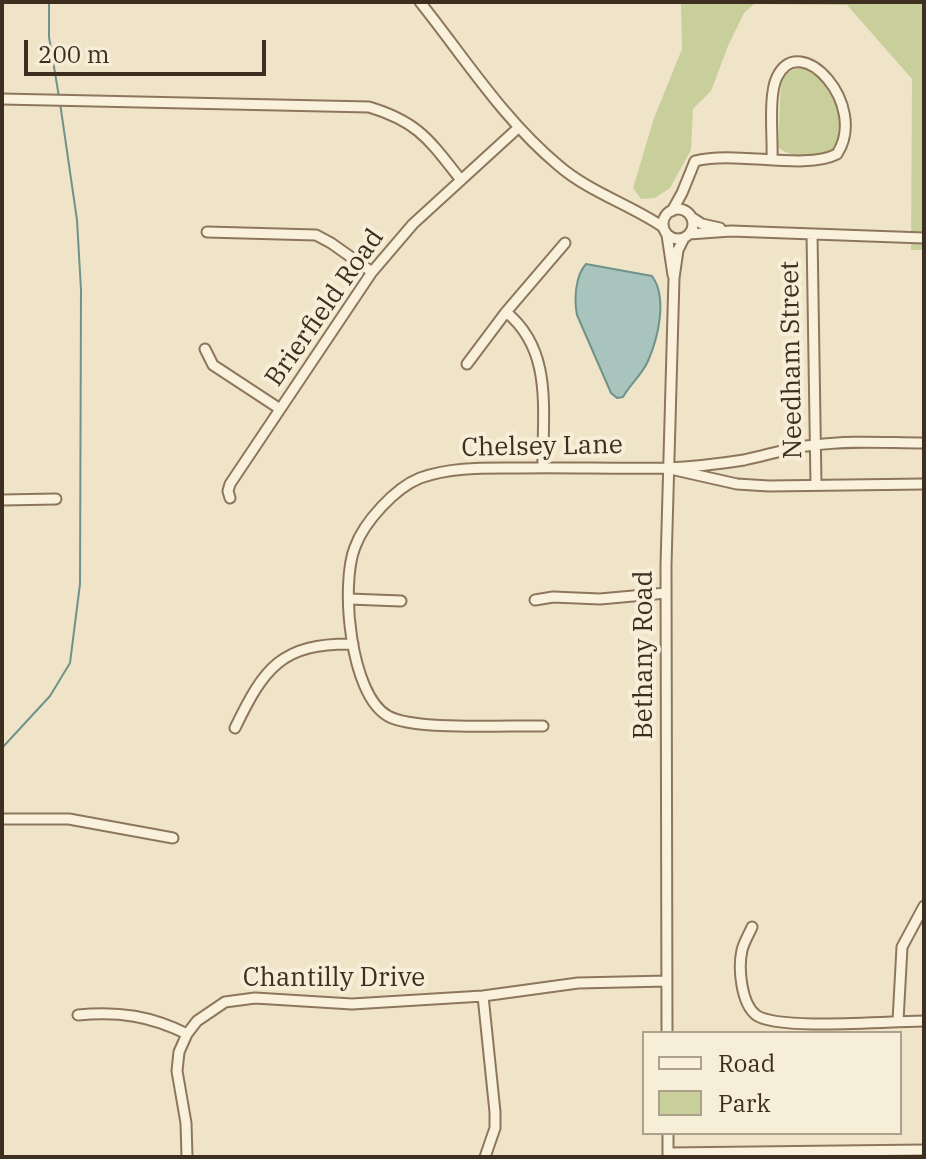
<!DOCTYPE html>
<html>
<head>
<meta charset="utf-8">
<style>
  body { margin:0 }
  #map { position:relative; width:926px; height:1159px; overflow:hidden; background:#f0e4c8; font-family:"IBM Plex Serif",serif }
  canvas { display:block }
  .frame { position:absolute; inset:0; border:4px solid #3d2e20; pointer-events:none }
  .legend { position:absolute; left:642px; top:1031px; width:260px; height:104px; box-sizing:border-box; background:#f7eed8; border:2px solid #ada18e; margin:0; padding:10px 14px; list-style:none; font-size:24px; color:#3d2e20 }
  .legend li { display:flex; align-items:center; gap:16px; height:40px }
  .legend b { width:40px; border:2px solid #ada18e }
  .scale { position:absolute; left:24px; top:40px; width:242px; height:36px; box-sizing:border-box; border:4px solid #3d2e20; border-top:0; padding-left:10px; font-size:24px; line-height:28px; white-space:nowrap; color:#3d2e20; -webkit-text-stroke:6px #f7eed8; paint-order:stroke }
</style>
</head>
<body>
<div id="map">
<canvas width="926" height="1159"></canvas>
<div class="frame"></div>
<ul class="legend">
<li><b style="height:10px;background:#faf1dc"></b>Road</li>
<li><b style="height:22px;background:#c9cf9b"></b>Park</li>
</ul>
<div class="scale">200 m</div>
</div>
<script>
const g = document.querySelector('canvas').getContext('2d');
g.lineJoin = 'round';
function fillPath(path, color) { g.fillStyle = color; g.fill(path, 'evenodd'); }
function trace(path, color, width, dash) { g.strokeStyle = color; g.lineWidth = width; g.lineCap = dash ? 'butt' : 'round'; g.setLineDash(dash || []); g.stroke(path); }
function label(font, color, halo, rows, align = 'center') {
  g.font = font + ' "IBM Plex Serif",serif'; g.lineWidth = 8; g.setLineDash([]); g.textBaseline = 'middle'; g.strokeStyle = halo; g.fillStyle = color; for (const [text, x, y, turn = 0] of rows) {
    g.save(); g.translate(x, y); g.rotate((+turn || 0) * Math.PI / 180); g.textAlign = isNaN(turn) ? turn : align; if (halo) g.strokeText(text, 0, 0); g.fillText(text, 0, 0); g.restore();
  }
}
fillPath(new Path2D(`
  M681 2H924V250H911L912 79 847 5 754 4 744 13 728 46 711 91 693 109 691 150 670 188 655 198 641 199 633 188 654 118 682 49Z
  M799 68C811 68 817 75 824 84 839 106 847 124 835 149 818 156 792 160 778 147L781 81 786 73Z`), '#c9cf9b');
const water = new Path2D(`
  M586 264 652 276C668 298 658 338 648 361 642 375 630 384 623 397L617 398 611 393 577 315C574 300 575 276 586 264Z`);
fillPath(water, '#a9c4bc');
trace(water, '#6f938a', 2);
trace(new Path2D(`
  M49 2V37L59 97
  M2 748 50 696 70 663 80 584 81 290 77 220 60 103`), '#6f938a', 2);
const minor = new Path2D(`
  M420 2C464 57 503 119 558 165 589 192 629 204 663 227
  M2 99 369 107C419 122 430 141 461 180
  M663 224a15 15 0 1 1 30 0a15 15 0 1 1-30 0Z
  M672 211 682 193 695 161C736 150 804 171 837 154 869 105 800 29 777 77 768 95 773 138 772 159
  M691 217 702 224 720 228
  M207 232 316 235 331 243 372 272
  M689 234 731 231 924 238
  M812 234 816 484
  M667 235 673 275
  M506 312C554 351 542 412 543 468
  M205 349 213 365 280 409
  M467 364 506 312 565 243
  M675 470 737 484 769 486 924 484
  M230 498 228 491 230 484 372 272 413 224 518 128
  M2 500 56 499
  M349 599 401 601
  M535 600 553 597 600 599 666 593
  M543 726C508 725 414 731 388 716 350 695 340 584 355 547 364 522 395 488 420 478 450 467 483 468 515 468 565 467 616 469 666 468 692 467 719 464 744 460 768 455 791 447 815 445 851 440 888 443 924 443
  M235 728C264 668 281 643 353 644
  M2 819H69L173 838
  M752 927C749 934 744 942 742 950 738 968 741 1003 756 1015 778 1031 892 1021 924 1021
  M483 996 495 1112V1128L485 1157
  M78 1015C119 1011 151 1016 187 1034
  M898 1021 902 947 924 906
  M667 1033 666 565 674 278 678 250 684 238
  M668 1133V1157
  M668 1153 924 1150
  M187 1157 186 1123 177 1071 179 1052 187 1034 197 1021 225 1002 255 998 352 1004 483 996 578 983 667 981`);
trace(minor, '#8d765c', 13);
trace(minor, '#faf1dc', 9);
label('26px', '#3d2e20', '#f7eed8', [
  ["Brierfield Road",325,308,-55],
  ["Needham Street",792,360,-91],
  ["Chelsey Lane",542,447,-1],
  ["Bethany Road",644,655,-90],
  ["Chantilly Drive",334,978]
]);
</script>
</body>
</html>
